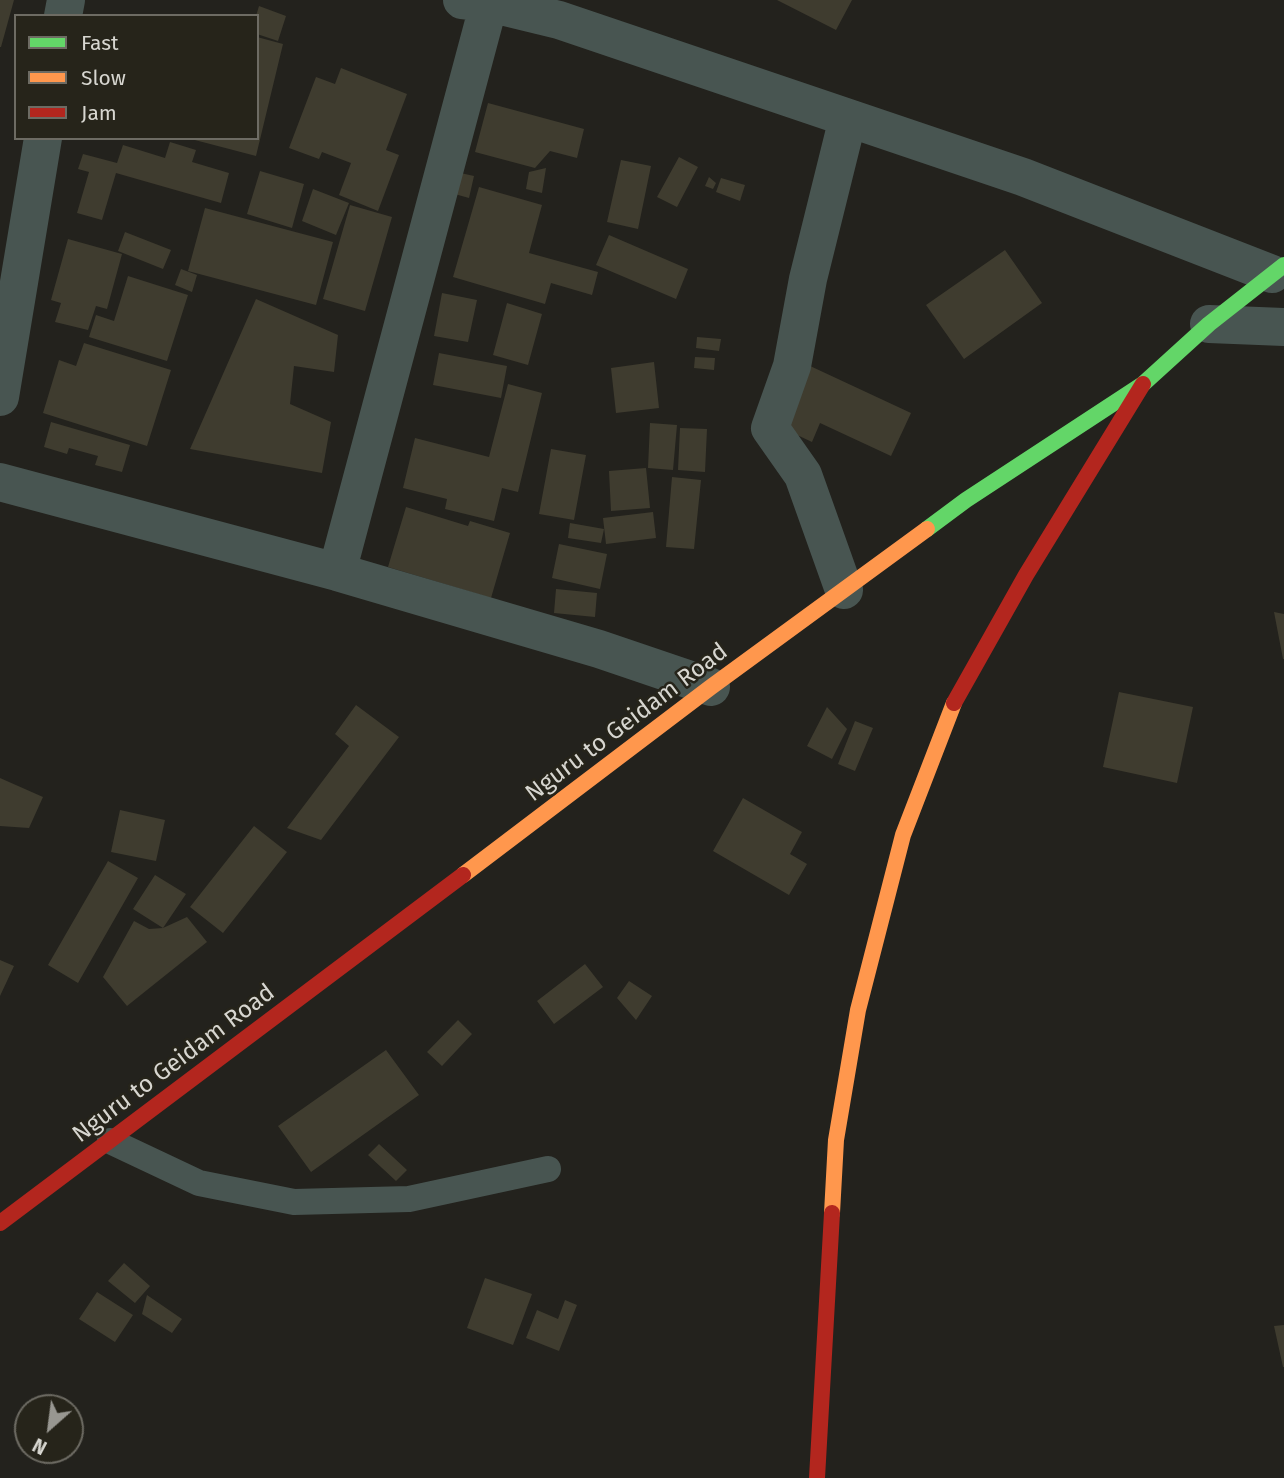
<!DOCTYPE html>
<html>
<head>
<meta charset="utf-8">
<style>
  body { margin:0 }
  #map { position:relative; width:1284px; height:1478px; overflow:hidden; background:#23221d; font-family:"Fira Sans",sans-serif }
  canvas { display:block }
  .legend { position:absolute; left:14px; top:14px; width:245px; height:126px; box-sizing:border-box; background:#26241a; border:2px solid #6d6b63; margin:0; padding:9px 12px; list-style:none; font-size:21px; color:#d7d6d0 }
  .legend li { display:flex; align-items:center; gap:14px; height:35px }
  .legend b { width:35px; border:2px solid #6d6b63 }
  .north { position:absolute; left:14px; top:1394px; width:70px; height:70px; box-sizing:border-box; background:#26241a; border:2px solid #6d6b63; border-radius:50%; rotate:208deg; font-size:19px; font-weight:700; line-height:28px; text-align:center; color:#d7d6d0 }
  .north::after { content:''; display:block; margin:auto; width:24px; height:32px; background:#989791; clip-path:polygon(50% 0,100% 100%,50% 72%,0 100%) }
</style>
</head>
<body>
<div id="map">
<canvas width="1284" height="1478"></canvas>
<ul class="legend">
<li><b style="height:9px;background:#63d668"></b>Fast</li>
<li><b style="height:9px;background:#ff974d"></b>Slow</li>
<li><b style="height:9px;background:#b3261e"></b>Jam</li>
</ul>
<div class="north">N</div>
</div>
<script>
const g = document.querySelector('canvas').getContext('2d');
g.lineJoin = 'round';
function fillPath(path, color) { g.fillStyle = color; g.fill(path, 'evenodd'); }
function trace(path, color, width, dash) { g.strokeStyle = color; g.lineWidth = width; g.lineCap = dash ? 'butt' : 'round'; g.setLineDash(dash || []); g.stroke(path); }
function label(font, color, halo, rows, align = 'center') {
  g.font = font + ' "Fira Sans",sans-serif'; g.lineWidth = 5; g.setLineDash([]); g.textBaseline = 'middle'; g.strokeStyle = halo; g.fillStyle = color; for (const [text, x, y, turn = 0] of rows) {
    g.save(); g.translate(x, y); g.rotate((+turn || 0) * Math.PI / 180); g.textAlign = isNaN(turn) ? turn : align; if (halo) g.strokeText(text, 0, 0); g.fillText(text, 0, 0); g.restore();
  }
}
fillPath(new Path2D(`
  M0 0H14L1 47H0Z
  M777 0H852L836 30Z
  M259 6 286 16 278 41 257 34 256 16Z
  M257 37 283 44 256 156 191 139 257 138Z
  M341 68 407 94 386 150 399 155 378 211 339 195 351 163 322 152 319 159 289 148 316 77 335 84Z
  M488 103 584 129 577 158 550 151 535 168 475 152Z
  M170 142 196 150 192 162 229 173 221 203 116 173 102 220 77 213 89 172 78 169 83 154 117 163 123 145 165 158Z
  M679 157 698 167 677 207 657 197Z
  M621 160 651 166 638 229 607 222Z
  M546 168 542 193 526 189 529 172Z
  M260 171 304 184 292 228 247 214Z
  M456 172 474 176 469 198 451 193Z
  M709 177 716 183 713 189 705 186Z
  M721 178 745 185 740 201 716 192Z
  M479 187 542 205 529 253 598 272 592 295 551 283 545 304 453 277Z
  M313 189 349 203 336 235 302 221Z
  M350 205 392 217 365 311 323 299Z
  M205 208 333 242 316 305 188 271Z
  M125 232 171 250 163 269 118 251Z
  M609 235 688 269 676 299 596 265Z
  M68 239 122 254 107 309 96 306 88 330 55 322 61 303 51 300Z
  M1005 250 1042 303 964 359 926 305Z
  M181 269 197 275 192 292 175 285Z
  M128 276 188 295 167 361 89 337 96 315 114 321Z
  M442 293 477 300 468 342 434 336Z
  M256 299 338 335 334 372 294 366 290 404 331 422 322 473 190 449Z
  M507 303 542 314 528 365 493 355Z
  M697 337 721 339 719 351 696 348Z
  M84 343 171 370 147 446 43 413 59 360 76 366Z
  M439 353 507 366 501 398 433 385Z
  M695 357 715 358 714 370 694 368Z
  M654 362 659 408 616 413 611 368Z
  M808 365 911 413 891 456 820 423 812 442 780 427Z
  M508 384 542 393 518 492 502 488 494 521 445 509 447 499 403 488 415 438 489 457Z
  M51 422 130 445 122 472 95 465 98 456 69 448 67 454 44 447Z
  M650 423 677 425 673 470 648 468Z
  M680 428 707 429 705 472 678 470Z
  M551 449 586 455 574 520 539 514Z
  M646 468 650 508 611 511 609 471Z
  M672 477 701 480 694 549 666 547Z
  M406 507 468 526 470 521 510 533 491 598 388 567Z
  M653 512 656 538 606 544 603 518Z
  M570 523 604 529 601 543 568 538Z
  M559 544 607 554 600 589 552 578Z
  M556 589 597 593 595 617 554 613Z
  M1274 612 1284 614V659H1283Z
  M1119 692 1193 707 1177 783 1103 767Z
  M356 705 399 737 321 840 287 828 349 746 335 734Z
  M827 707 847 729 832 759 807 746Z
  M855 721 873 728 855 771 838 764Z
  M0 778 43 797 29 828 0 826Z
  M743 798 802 832 790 854 807 864 789 895 713 851Z
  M120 810 165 820 156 861 111 852Z
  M254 826 287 852 223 933 190 907Z
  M108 861 138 878 78 983 48 965Z
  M155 875 186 894 163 928 133 909Z
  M187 917 207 942 127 1006 103 977 134 921 149 929 163 928Z
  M0 960 14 966 0 996Z
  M585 964 603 987 554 1024 537 1001Z
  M629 981 652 996 636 1020 617 998Z
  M458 1020 472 1034 442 1066 427 1052Z
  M386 1050 419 1095 311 1172 278 1126Z
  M379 1144 407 1170 396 1181 368 1155Z
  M124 1263 150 1286 135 1303 108 1281Z
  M485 1278 532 1294 513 1345 467 1328Z
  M97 1292 133 1315 115 1342 79 1319Z
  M147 1295 182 1319 172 1333 142 1314Z
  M565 1300 577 1305 559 1351 526 1338 537 1310 558 1319Z
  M1284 1325V1367H1283L1274 1326Z`), '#3f3c2f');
trace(new Path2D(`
  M110 1141 199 1183 294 1202 409 1199 548 1169`), '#485551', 26);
trace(new Path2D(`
  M462 0 489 3 559 20 1023 177 1272 274
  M63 16 66 0
  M1209 324 1284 327
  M0 397 43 138
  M0 482 337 572 599 649 711 687
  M337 572 489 3
  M844 590 803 475 770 428 792 366 808 279 848 118`), '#485551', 38);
trace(new Path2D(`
  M927 529 966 500 1143 384 1209 324 1284 265`), '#63d668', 16);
trace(new Path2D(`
  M463 875 711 687 927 529
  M832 1213 836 1140 858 1010 903 835 954 703`), '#ff974d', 16);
trace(new Path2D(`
  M954 703 1026 575 1143 384
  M0 1223 463 875
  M817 1478 832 1213`), '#b3261e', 16);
label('24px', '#d7d6d0', '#26241a', [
  ["Nguru to Geidam Road",627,723,-37],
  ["Nguru to Geidam Road",174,1064,-37]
]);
</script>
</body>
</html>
